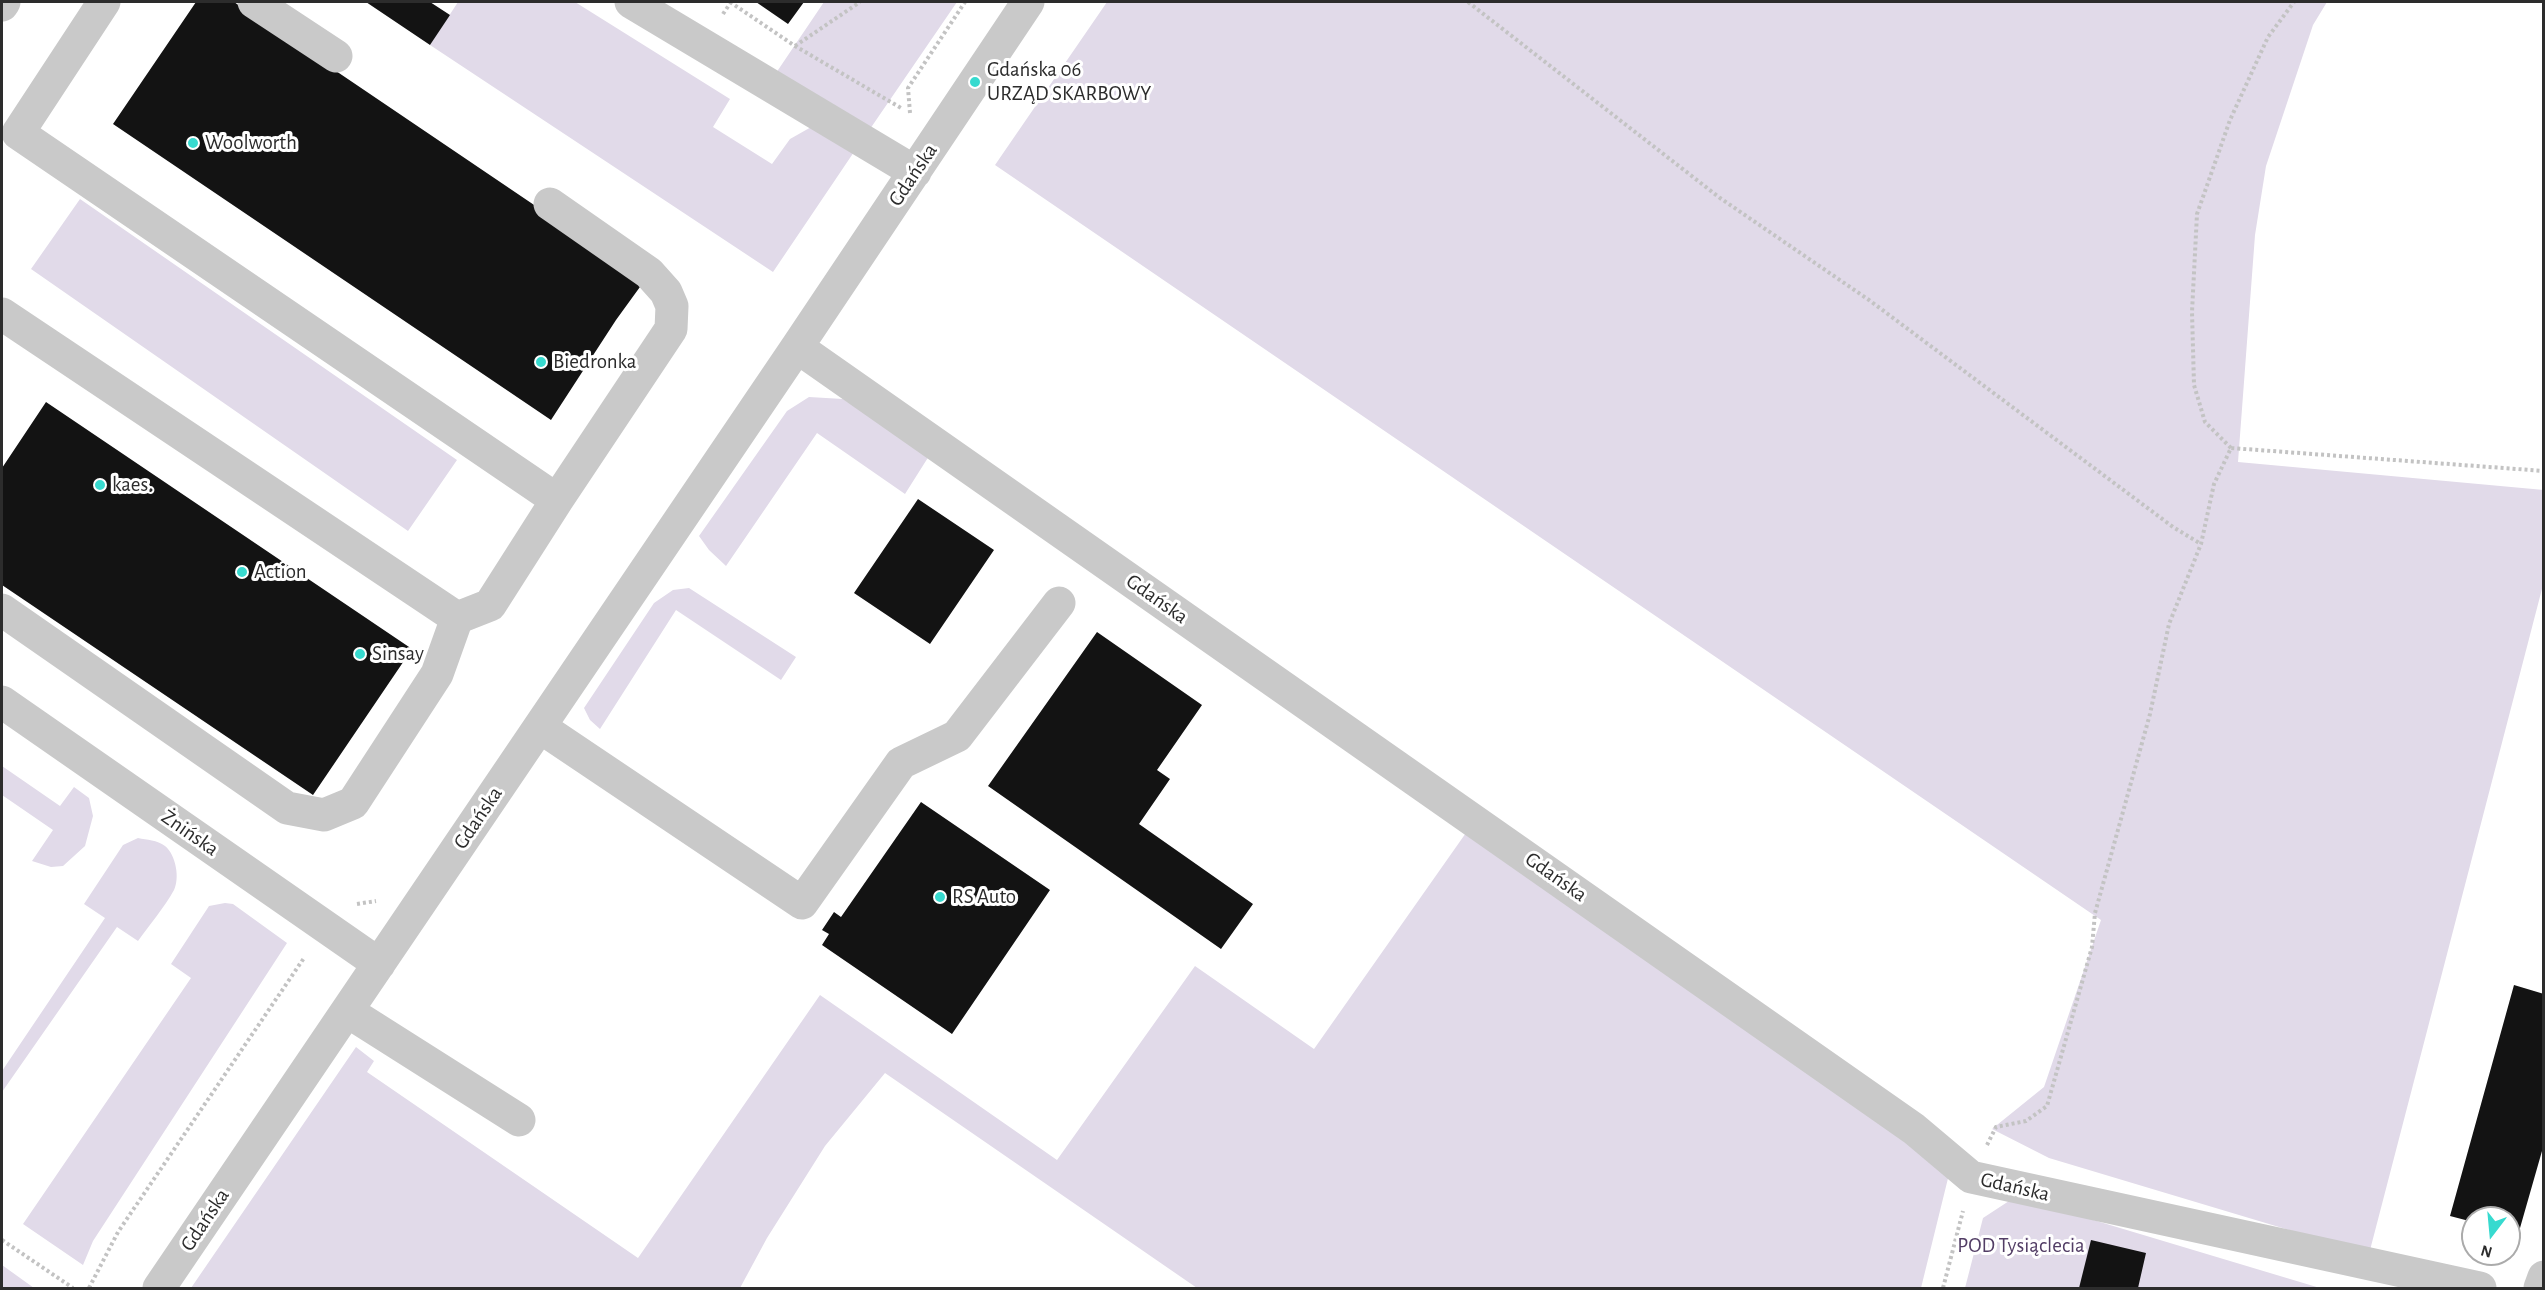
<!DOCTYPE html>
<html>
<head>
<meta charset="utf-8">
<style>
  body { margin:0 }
  #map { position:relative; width:2545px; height:1290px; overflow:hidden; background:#fff; font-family:"Alegreya Sans",sans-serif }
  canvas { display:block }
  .frame { position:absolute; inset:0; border:3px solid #2c2c2c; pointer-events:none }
  .north { position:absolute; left:2461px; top:1206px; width:60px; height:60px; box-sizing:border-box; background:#fff; border:2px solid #ababab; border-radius:50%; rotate:196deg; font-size:16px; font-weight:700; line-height:24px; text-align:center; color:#2c2c2c }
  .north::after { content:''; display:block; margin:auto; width:21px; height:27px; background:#37dacf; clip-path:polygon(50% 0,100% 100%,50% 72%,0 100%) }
</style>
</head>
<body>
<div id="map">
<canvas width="2545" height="1290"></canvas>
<div class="frame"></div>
<div class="north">N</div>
</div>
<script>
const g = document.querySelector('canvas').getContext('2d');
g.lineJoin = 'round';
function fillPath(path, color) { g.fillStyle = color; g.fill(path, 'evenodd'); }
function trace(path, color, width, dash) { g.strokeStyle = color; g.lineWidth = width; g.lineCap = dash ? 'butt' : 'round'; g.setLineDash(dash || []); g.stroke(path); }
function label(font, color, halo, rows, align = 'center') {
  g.font = font + ' "Alegreya Sans",sans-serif'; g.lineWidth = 6; g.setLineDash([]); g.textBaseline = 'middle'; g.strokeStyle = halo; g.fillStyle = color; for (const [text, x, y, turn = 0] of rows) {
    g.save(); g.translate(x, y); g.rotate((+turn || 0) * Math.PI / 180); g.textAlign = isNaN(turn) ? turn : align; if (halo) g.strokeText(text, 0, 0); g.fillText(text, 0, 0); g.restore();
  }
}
fillPath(new Path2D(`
  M458 2H575L730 99 713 127 772 164 790 139 813 126 856 149 773 272 430 45Z
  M824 2H957L870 129 776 73Z
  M1107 2H2327L2313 25 2266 166 2255 235 2238 462 2544 490 2543 585 2369 1254 2049 1158 1992 1129 2044 1087 2101 920 995 165Z
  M80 199 457 460 408 531 31 269Z
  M809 397 843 399 929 456 905 494 817 433 726 566 709 550 699 536 787 411Z
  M689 588 796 657 781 680 676 610 600 729 590 720 584 708 654 603 673 590Z
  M2 766 60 806 74 787 89 798 93 816 85 846 63 866 51 867 32 861 53 830 2 795Z
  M1468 830 1953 1158 1921 1288H1197L885 1073 825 1146 767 1238 740 1288H191L356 1047 374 1061 367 1072 638 1258 820 995 1057 1160 1195 966 1314 1049Z
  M138 838C147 840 157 840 165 846 176 855 180 878 174 890 164 908 150 924 138 941L117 927 2 1092V1071L105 918 84 904 123 845Z
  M225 903 233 904 287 943 93 1241 83 1265 23 1224 191 978 171 964 209 906Z
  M2009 1201 2060 1210 2320 1288H1965L1983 1218Z
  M2 1265 34 1288H2Z`), '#e1dae9');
fillPath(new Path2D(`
  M196 2H234L645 280 616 320 551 420 113 124Z
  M366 2H430L450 15 430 45Z
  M756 2H804L788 24Z
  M46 402 412 649 313 795 2 585V468Z
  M918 499 994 550 930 644 854 593Z
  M1097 632 1202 705 1157 770 1170 779 1139 824 1253 904 1221 949 988 786Z
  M921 802 1050 890 952 1034 822 945 829 934 822 930 834 912 841 917Z
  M2514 985 2544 994V1144L2518 1235 2509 1232V1218H2473V1222L2450 1216Z
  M2091 1240 2146 1253 2138 1288H2079Z`), '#131313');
trace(new Path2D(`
  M730 2 795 46 901 108
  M1468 2 1720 198 1869 300 2173 527 2201 544
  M723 14 731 2
  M795 46 860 2
  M910 113 908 88 965 2
  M2231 448 2205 422 2194 385 2192 312 2197 214 2230 120 2268 37 2294 2
  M357 904 376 901
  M1987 1145 1996 1127 2026 1121 2047 1106 2092 947 2095 913 2150 714 2169 624 2201 544 2214 484 2231 448 2544 471
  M2 1240 73 1288
  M89 1288 118 1232 304 958
  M1943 1288 1963 1211`), '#c3c3c3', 4, [3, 3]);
trace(new Path2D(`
  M254 2 336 56
  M631 2 915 172
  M2 5 4 2
  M550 204 649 273 666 292 672 306 671 329 557 500
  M2 314 457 618 490 605 557 500 18 133 104 2
  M797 347 1914 1129 1971 1177 2480 1288
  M2 610 287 808 324 815 353 803 437 674 457 618
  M2 702 379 964
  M540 727 802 903 901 763 957 736 1059 603
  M347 1011 519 1120
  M159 1288 797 347 1028 2
  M2540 1288 2544 1277`), '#c9c9c9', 33);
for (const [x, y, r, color] of [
  [975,82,6,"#37dacf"],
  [193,143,6,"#37dacf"],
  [541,362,6,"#37dacf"],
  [100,485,6,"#37dacf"],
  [242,572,6,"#37dacf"],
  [360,654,6,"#37dacf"],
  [940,897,6,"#37dacf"]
]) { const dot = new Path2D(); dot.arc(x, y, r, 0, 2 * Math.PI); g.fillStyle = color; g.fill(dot); trace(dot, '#fff', 2); }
label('21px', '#2c2c2c', '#fff', [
  ["Gdańska 06",987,70],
  ["URZĄD SKARBOWY",987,94],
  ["Woolworth",205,143],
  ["Biedronka",553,362],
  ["kaes.",112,485],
  ["Action",254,572],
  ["Sinsay",372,654],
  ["RS Auto",952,897]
], 'left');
label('21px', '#2c2c2c', '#fff', [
  ["Gdańska",913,175,-56],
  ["Gdańska",1157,599,35],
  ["Gdańska",478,818,-56],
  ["Żnińska",190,833,35],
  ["Gdańska",1556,877,35],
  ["Gdańska",2015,1187,13],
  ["Gdańska",205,1220,-56]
]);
label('21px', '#523d65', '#fff', [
  ["POD Tysiąclecia",2021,1246]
]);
</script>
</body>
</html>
